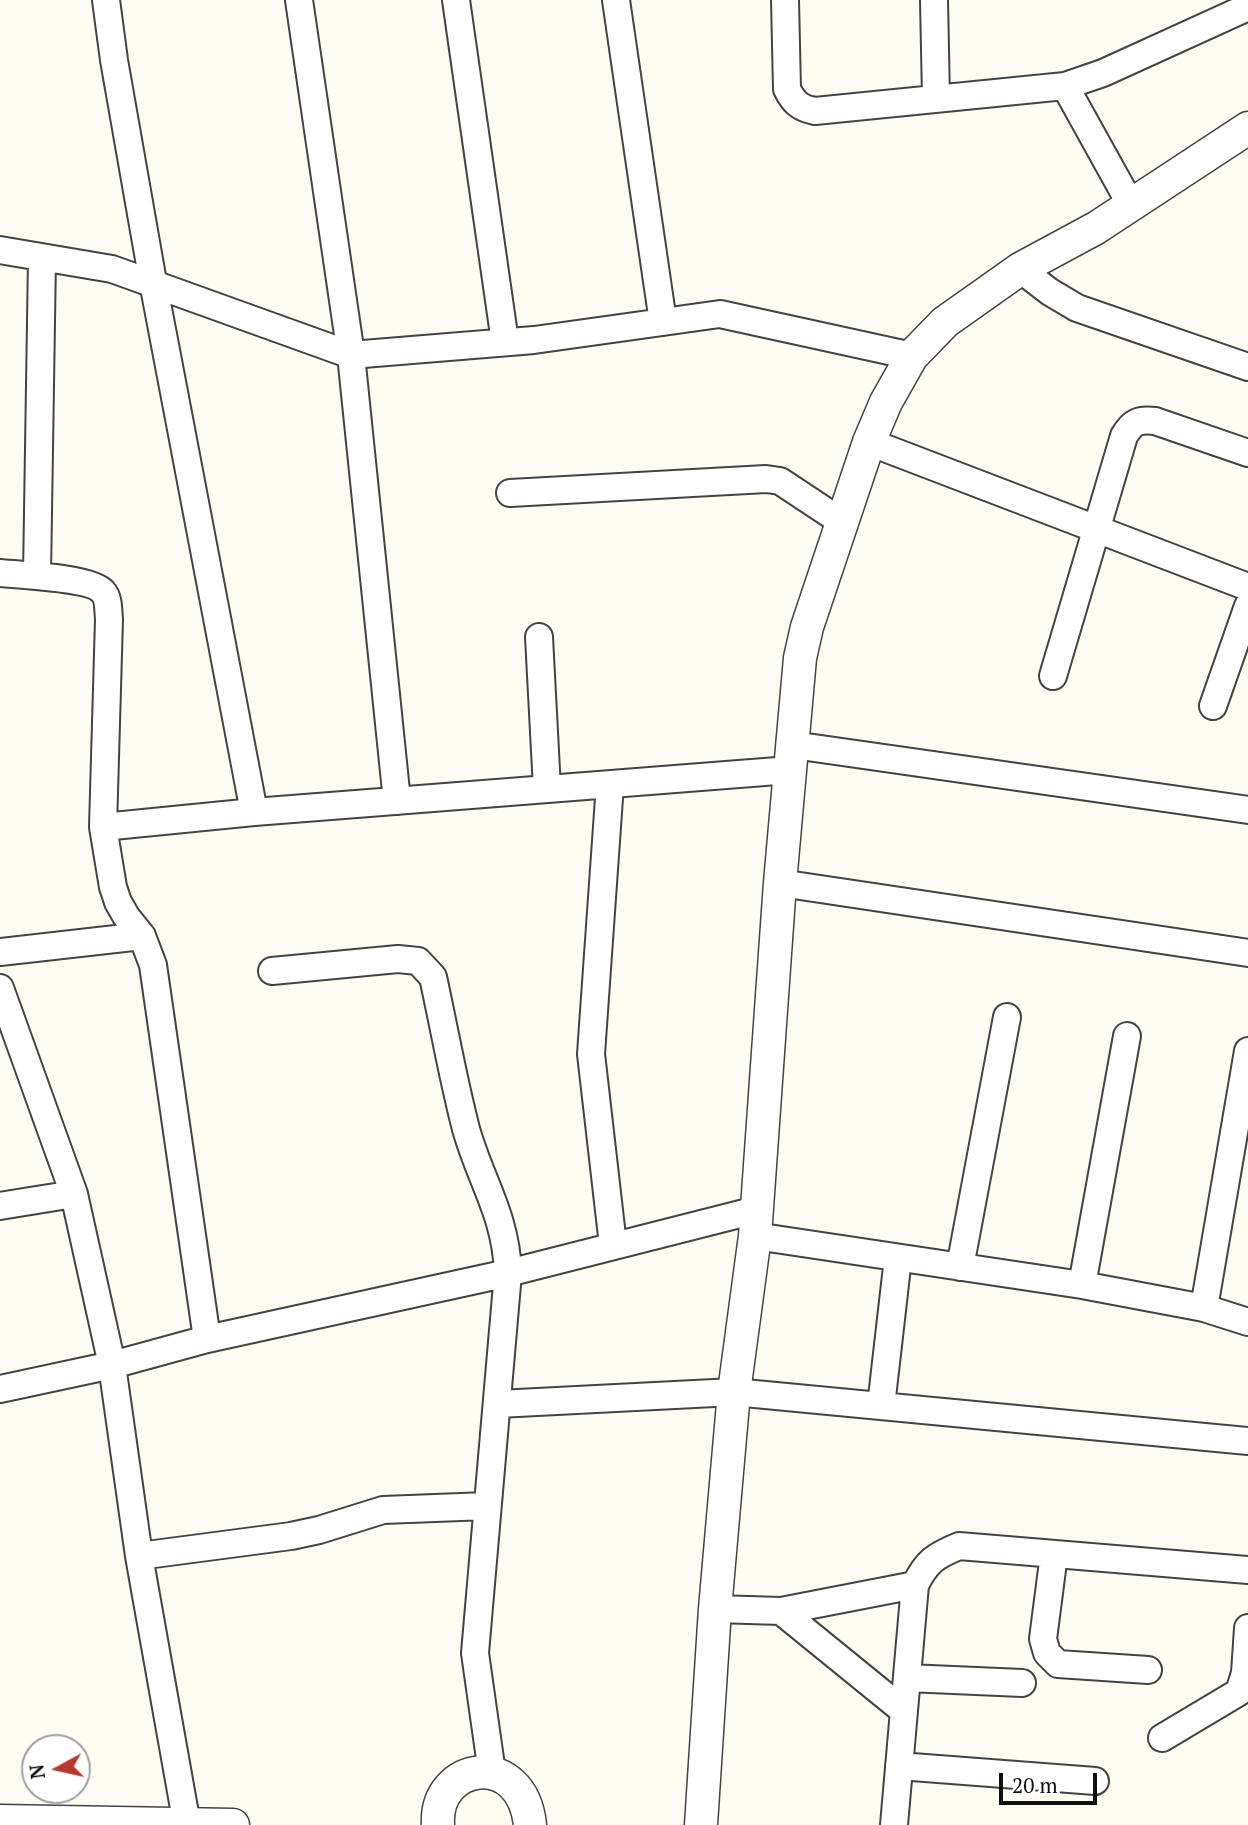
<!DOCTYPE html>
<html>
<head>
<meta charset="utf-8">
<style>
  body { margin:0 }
  #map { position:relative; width:1248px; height:1825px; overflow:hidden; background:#fefdf3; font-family:"PT Serif",serif }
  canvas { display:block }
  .north { position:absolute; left:21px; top:1734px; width:70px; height:70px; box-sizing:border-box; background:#fff; border:2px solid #9f9f9f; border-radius:50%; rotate:262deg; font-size:19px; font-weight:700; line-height:28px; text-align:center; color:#101010 }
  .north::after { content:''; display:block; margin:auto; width:24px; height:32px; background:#b9382e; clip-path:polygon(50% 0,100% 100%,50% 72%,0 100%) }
  .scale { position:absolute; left:999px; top:1773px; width:98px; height:32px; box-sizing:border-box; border:4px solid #101010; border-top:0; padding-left:9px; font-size:21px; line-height:24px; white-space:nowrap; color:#101010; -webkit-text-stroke:5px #fff; paint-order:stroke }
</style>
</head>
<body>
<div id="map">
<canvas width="1248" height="1825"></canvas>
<div class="north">N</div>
<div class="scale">20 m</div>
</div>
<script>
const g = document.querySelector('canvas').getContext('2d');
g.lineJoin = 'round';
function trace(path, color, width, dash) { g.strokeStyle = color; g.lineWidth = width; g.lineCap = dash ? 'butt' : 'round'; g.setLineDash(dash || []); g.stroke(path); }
const minor = new Path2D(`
  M106 0 114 60 153 282 254 812
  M299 0 351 355 397 801
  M456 0 505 342
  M616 0 663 322
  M785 0 787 89C794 103 800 108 815 111L1065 86 1103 73 1248 7
  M934 0 936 98
  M1065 86 1131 205
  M0 250 112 269 351 355 534 340 720 314 912 356
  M1020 269 1050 292 1077 308 1248 367
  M869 442 1248 587
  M510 493 766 479 780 481 842 522
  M0 573C20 575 92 578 103 592 109 598 108 611 109 619L103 827
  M37 576 42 258
  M539 637 547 789
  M1053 676 1124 436C1132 422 1139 419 1155 421L1248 453
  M1213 706 1248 606
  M793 745 1248 810
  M610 784 591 1054 613 1245
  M780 883 1248 953
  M0 952 142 936
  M272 971 398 959 418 961 433 977C444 1027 453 1079 466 1129 481 1182 506 1215 508 1273L475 1653 492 1773
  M0 988 74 1194 112 1365 139 1556 187 1825
  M0 1206 74 1194
  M755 1236 1082 1285 1204 1308 1248 1322
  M960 1267 1007 1017
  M1082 1285 1127 1036
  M1204 1308 1248 1051
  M207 1339 153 965 142 936 126 916 118 902 113 887 103 827 254 812 790 770
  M0 1389 112 1365 207 1339 508 1273 756 1210
  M498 1404 734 1392 1248 1441
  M881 1406 898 1258
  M1054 1554 1043 1639 1047 1653 1058 1664 1148 1670
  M139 1556 291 1536 319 1530 383 1510 487 1506
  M715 1609 781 1611 915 1585
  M781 1611 904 1711
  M907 1678 1022 1683
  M1162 1738 1239 1692 1245 1673 1248 1628
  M899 1766 1095 1781
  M894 1825 915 1585C927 1561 935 1556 959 1546L1248 1570`);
const tertiary = new Path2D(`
  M0 1821 233 1825
  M438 1825C434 1762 522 1748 530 1825
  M701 1825 715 1609 734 1392 755 1236 780 883 800 658 807 627 869 442 886 402 912 356 945 322 1020 269 1096 228 1248 128`);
trace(minor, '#434343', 30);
trace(tertiary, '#434343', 35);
trace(minor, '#fff', 26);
trace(tertiary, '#fff', 32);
</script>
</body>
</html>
